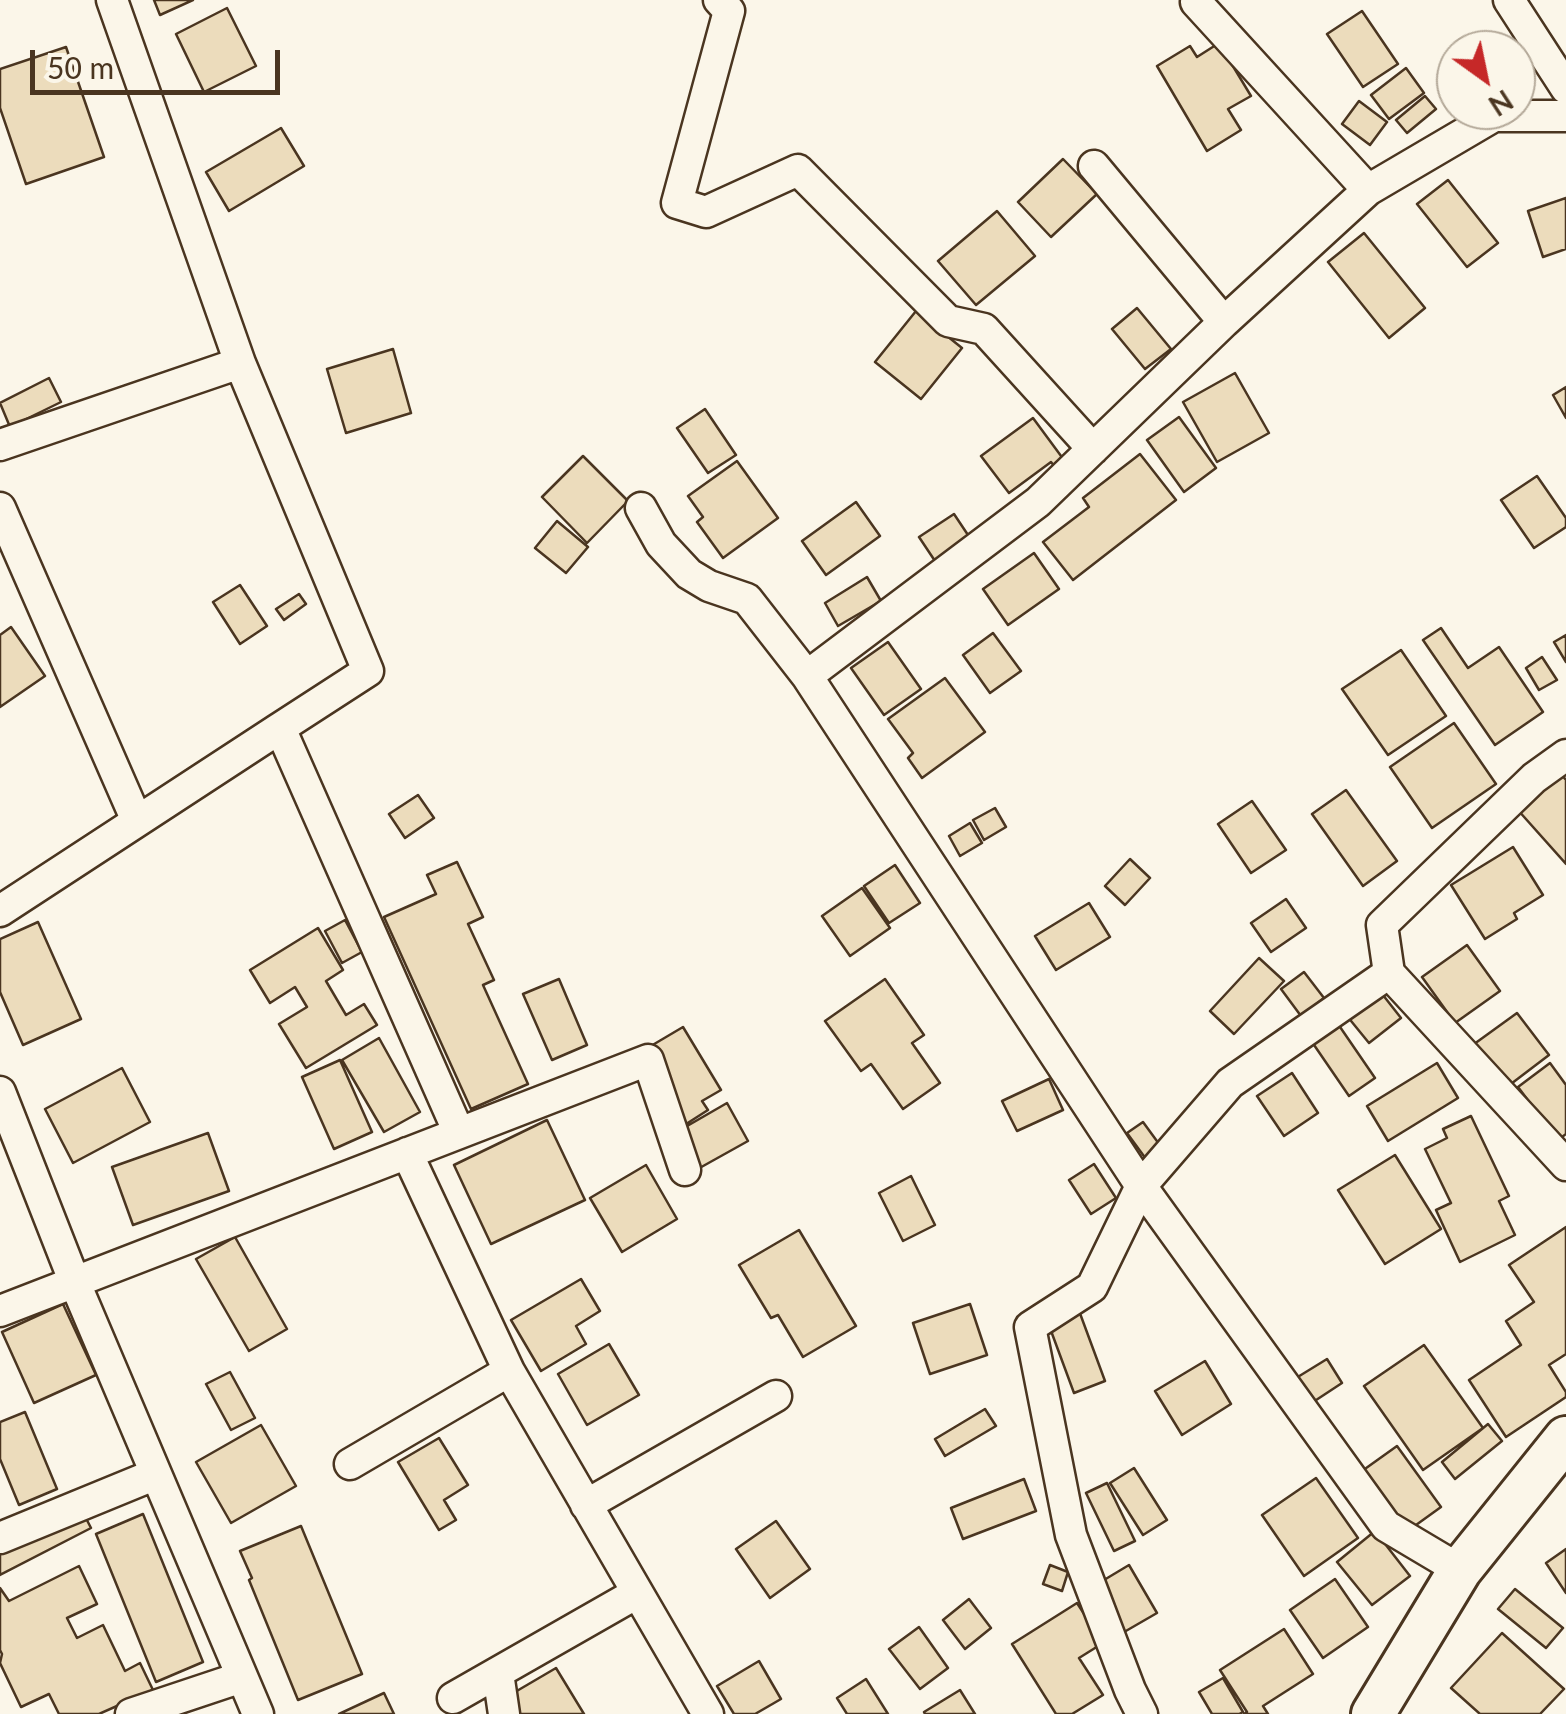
<!DOCTYPE html>
<html>
<head>
<meta charset="utf-8">
<style>
  body { margin:0 }
  #map { position:relative; width:1566px; height:1714px; overflow:hidden; background:#fbf6e9; font-family:Lato,sans-serif }
  canvas { display:block }
  .north { position:absolute; left:1436px; top:30px; width:100px; height:100px; box-sizing:border-box; background:#fbf6e9; border:2px solid #b4a999; border-radius:50%; rotate:147deg; font-size:28px; font-weight:700; line-height:40px; text-align:center; color:#4a3520 }
  .north::after { content:''; display:block; margin:auto; width:35px; height:45px; background:#c62828; clip-path:polygon(50% 0,100% 100%,50% 72%,0 100%) }
  .scale { position:absolute; left:30px; top:50px; width:250px; height:45px; box-sizing:border-box; border:5px solid #4a3520; border-top:0; padding-left:12px; font-size:30px; line-height:35px; white-space:nowrap; color:#4a3520; -webkit-text-stroke:8px #fbf6e9; paint-order:stroke }
</style>
</head>
<body>
<div id="map">
<canvas width="1566" height="1714"></canvas>
<div class="north">N</div>
<div class="scale">50 m</div>
</div>
<script>
const g = document.querySelector('canvas').getContext('2d');
g.lineJoin = 'round';
function fillPath(path, color) { g.fillStyle = color; g.fill(path, 'evenodd'); }
function trace(path, color, width, dash) { g.strokeStyle = color; g.lineWidth = width; g.lineCap = dash ? 'butt' : 'round'; g.setLineDash(dash || []); g.stroke(path); }
const building = new Path2D(`
  M154 0H193L160 15Z
  M227 8 256 66 204 92 176 34Z
  M1362 11 1398 64 1363 87 1327 34Z
  M1219 43 1251 96 1228 109 1241 130 1207 151 1157 66 1190 46 1197 57Z
  M66 47 104 157 26 184 0 108V69Z
  M1406 68 1424 93 1389 119 1371 95Z
  M1425 96 1436 109 1407 133 1396 120Z
  M1359 101 1387 122 1370 145 1342 124Z
  M281 128 304 166 229 211 206 172Z
  M1063 159 1097 194 1051 237 1018 202Z
  M1448 180 1498 243 1467 267 1417 204Z
  M1566 198V249L1543 257 1528 211Z
  M997 211 1035 256 976 305 938 261Z
  M1364 233 1425 308 1389 338 1328 262Z
  M1137 308 1171 349 1145 369 1112 329Z
  M916 311 962 348 921 399 875 362Z
  M393 349 411 413 346 433 327 369Z
  M1235 373 1269 433 1217 462 1183 402Z
  M49 378 61 402 10 427 0 403Z
  M1566 387V418L1553 395Z
  M705 409 736 455 708 473 677 428Z
  M1179 417 1216 468 1184 492 1147 440Z
  M1033 418 1064 460 1055 467 1051 462 1009 493 981 456Z
  M1140 454 1176 500 1073 580 1043 542 1089 507 1083 498Z
  M583 456 628 501 587 543 542 497Z
  M737 461 778 518 723 558 697 522 703 517 688 496Z
  M1537 476 1566 518V527L1534 548 1501 500Z
  M856 502 880 536 826 575 802 541Z
  M954 514 974 544 939 567 919 537Z
  M557 521 588 547 566 573 535 548Z
  M1034 553 1059 589 1008 625 983 589Z
  M867 577 881 601 838 626 825 603Z
  M240 585 267 626 240 644 213 602Z
  M299 594 306 604 284 620 276 609Z
  M11 627 45 676 0 707V635Z
  M1441 628 1468 668 1499 647 1543 712 1495 745 1423 640Z
  M993 633 1021 671 990 693 963 655Z
  M1566 635V662L1554 642Z
  M888 642 921 689 884 715 851 668Z
  M1401 650 1446 716 1388 755 1342 689Z
  M1542 657 1557 680 1539 690 1526 668Z
  M945 678 985 732 922 778 908 758 913 753 888 719Z
  M1454 723 1496 784 1432 828 1390 767Z
  M1559 772 1566 780V864L1517 809Z
  M1346 790 1397 861 1363 886 1312 814Z
  M418 795 434 818 405 838 389 814Z
  M1252 801 1286 850 1251 873 1218 824Z
  M995 808 1006 827 984 840 973 820Z
  M970 823 982 843 960 856 949 836Z
  M1513 847 1543 895 1514 913 1517 919 1485 939 1451 885Z
  M1130 859 1150 878 1125 905 1105 886Z
  M457 862 483 917 468 924 494 980 483 985 528 1084 471 1109 384 917 436 894 427 875Z
  M895 865 920 903 889 923 864 886Z
  M862 888 890 928 850 956 822 916Z
  M1286 899 1306 928 1271 952 1251 923Z
  M1089 903 1110 937 1056 970 1035 936Z
  M345 920 362 952 342 963 325 931Z
  M38 922 81 1019 23 1045 0 992V939Z
  M318 928 343 970 326 981 346 1015 364 1004 377 1025 306 1068 279 1024 307 1007 295 987 270 1003 250 970Z
  M1467 945 1500 991 1455 1023 1422 977Z
  M1259 958 1284 981 1234 1034 1210 1011Z
  M1304 972 1324 998 1301 1016 1281 989Z
  M559 979 587 1045 552 1060 523 994Z
  M885 979 924 1035 912 1043 940 1083 903 1109 871 1064 861 1071 825 1021Z
  M1379 990 1401 1018 1369 1043 1347 1016Z
  M1517 1013 1549 1055 1503 1090 1470 1047Z
  M1338 1024 1375 1078 1349 1096 1312 1042Z
  M683 1027 721 1090 702 1101 708 1110 683 1126 639 1053Z
  M379 1038 420 1112 384 1132 342 1060Z
  M340 1060 372 1132 334 1149 302 1077Z
  M1437 1063 1458 1098 1388 1141 1367 1106Z
  M1550 1063 1566 1085V1134L1558 1140 1518 1087Z
  M122 1068 150 1122 73 1163 45 1109Z
  M1292 1073 1318 1113 1284 1136 1257 1096Z
  M1049 1079 1063 1110 1017 1131 1002 1101Z
  M727 1103 748 1141 696 1170 675 1133Z
  M1471 1116 1509 1196 1499 1201 1515 1235 1460 1262 1436 1210 1451 1203 1425 1149 1447 1138 1443 1129Z
  M547 1120 585 1200 491 1244 454 1165Z
  M1143 1122 1162 1148 1146 1159 1127 1133Z
  M208 1133 229 1191 133 1225 112 1167Z
  M1395 1155 1441 1229 1385 1264 1338 1190Z
  M1094 1164 1116 1198 1091 1214 1069 1180Z
  M646 1165 677 1219 622 1252 590 1198Z
  M911 1176 935 1225 903 1241 879 1193Z
  M1566 1227V1354L1549 1365 1566 1392V1397L1506 1437 1469 1380 1521 1345 1506 1321 1534 1302 1509 1265Z
  M799 1230 856 1326 803 1357 778 1315 771 1318 739 1265Z
  M235 1237 287 1329 249 1351 196 1259Z
  M581 1279 600 1311 576 1326 586 1344 541 1371 511 1320Z
  M63 1304 96 1375 34 1403 2 1332Z
  M970 1304 987 1355 930 1374 913 1323Z
  M1078 1308 1105 1381 1074 1393 1047 1320Z
  M609 1344 639 1395 587 1425 558 1374Z
  M1424 1345 1483 1428 1423 1470 1364 1386Z
  M1327 1359 1342 1383 1304 1408 1288 1383Z
  M1205 1361 1231 1404 1182 1435 1155 1391Z
  M230 1372 255 1418 231 1430 206 1384Z
  M985 1409 996 1426 945 1456 935 1439Z
  M25 1412 57 1489 19 1505 0 1459V1422Z
  M1488 1424 1502 1441 1455 1479 1442 1462Z
  M261 1425 296 1486 231 1523 196 1462Z
  M439 1438 468 1485 444 1500 456 1520 439 1530 398 1462Z
  M1397 1446 1441 1507 1391 1543 1348 1481Z
  M1134 1468 1167 1520 1143 1535 1110 1483Z
  M1316 1478 1358 1538 1304 1576 1262 1515Z
  M1024 1479 1036 1511 963 1539 951 1508Z
  M1107 1483 1135 1541 1114 1551 1086 1493Z
  M72 1491 91 1528 0 1575V1530Z
  M143 1514 203 1662 156 1682 96 1534Z
  M776 1521 810 1569 770 1598 736 1549Z
  M301 1526 362 1674 298 1700 249 1580 252 1578 240 1551Z
  M1375 1531 1410 1576 1372 1605 1337 1562Z
  M1566 1549V1593L1546 1563Z
  M1050 1565 1068 1572 1062 1591 1043 1584Z
  M1129 1565 1157 1613 1112 1639 1084 1592Z
  M79 1566 97 1604 67 1618 77 1638 103 1625 125 1671 140 1663 153 1690 99 1714H59L49 1694 21 1707 0 1663 2 1654 0 1650V1588L9 1601Z
  M1335 1579 1368 1627 1323 1658 1290 1610Z
  M1515 1589 1563 1628 1546 1648 1498 1609Z
  M969 1599 991 1628 965 1649 943 1620Z
  M1077 1603 1103 1643 1079 1658 1103 1695 1072 1714H1056L1012 1644Z
  M919 1627 948 1668 920 1689 889 1649Z
  M1284 1629 1313 1674 1263 1706 1268 1714H1244L1247 1712 1220 1670Z
  M1502 1633 1564 1689 1540 1714H1480L1451 1688Z
  M759 1661 781 1699 755 1714H734L717 1686Z
  M556 1668 584 1714H505L498 1702Z
  M1223 1678 1243 1712 1239 1714H1212L1199 1692Z
  M866 1679 888 1714H847L837 1698Z
  M960 1690 975 1714H925L924 1712Z
  M384 1693 394 1714H339Z`);
fillPath(building, '#ecdcbc');
trace(building, '#4a3520', 2.5);
const minor = new Path2D(`
  M719 0 729 11 677 203 706 212 798 170 948 321 984 329 1093 449
  M1199 0 1196 2 1368 190
  M1509 0 1566 88
  M1094 166 1224 322
  M240 363 368 671 280 728 459 1133
  M0 445 240 363 112 0
  M0 508 137 821
  M641 508 661 544 689 574 709 586 747 599 807 676 1141 1186 1386 1526 1460 1570
  M807 676 1038 502 1224 322 1368 190 1494 116H1566
  M0 911 280 728
  M1389 973 1382 925 1534 778 1566 755
  M0 1092 75 1283 258 1714
  M407 1153 509 1371 708 1714
  M0 1311 648 1060 685 1170
  M350 1464 509 1371
  M586 1505 776 1396
  M0 1538 156 1474
  M498 1673 504 1714
  M453 1698 637 1593
  M131 1714 242 1677
  M1142 1714 1130 1690 1071 1535 1030 1327 1092 1287 1141 1186 1230 1083 1389 973 1566 1165`);
const secondary = new Path2D(`
  M1373 1714 1460 1570 1566 1438`);
trace(minor, '#4a3520', 35);
trace(secondary, '#4a3520', 48);
trace(minor, '#fbf6e9', 30);
trace(secondary, '#fbf6e9', 42);
</script>
</body>
</html>
